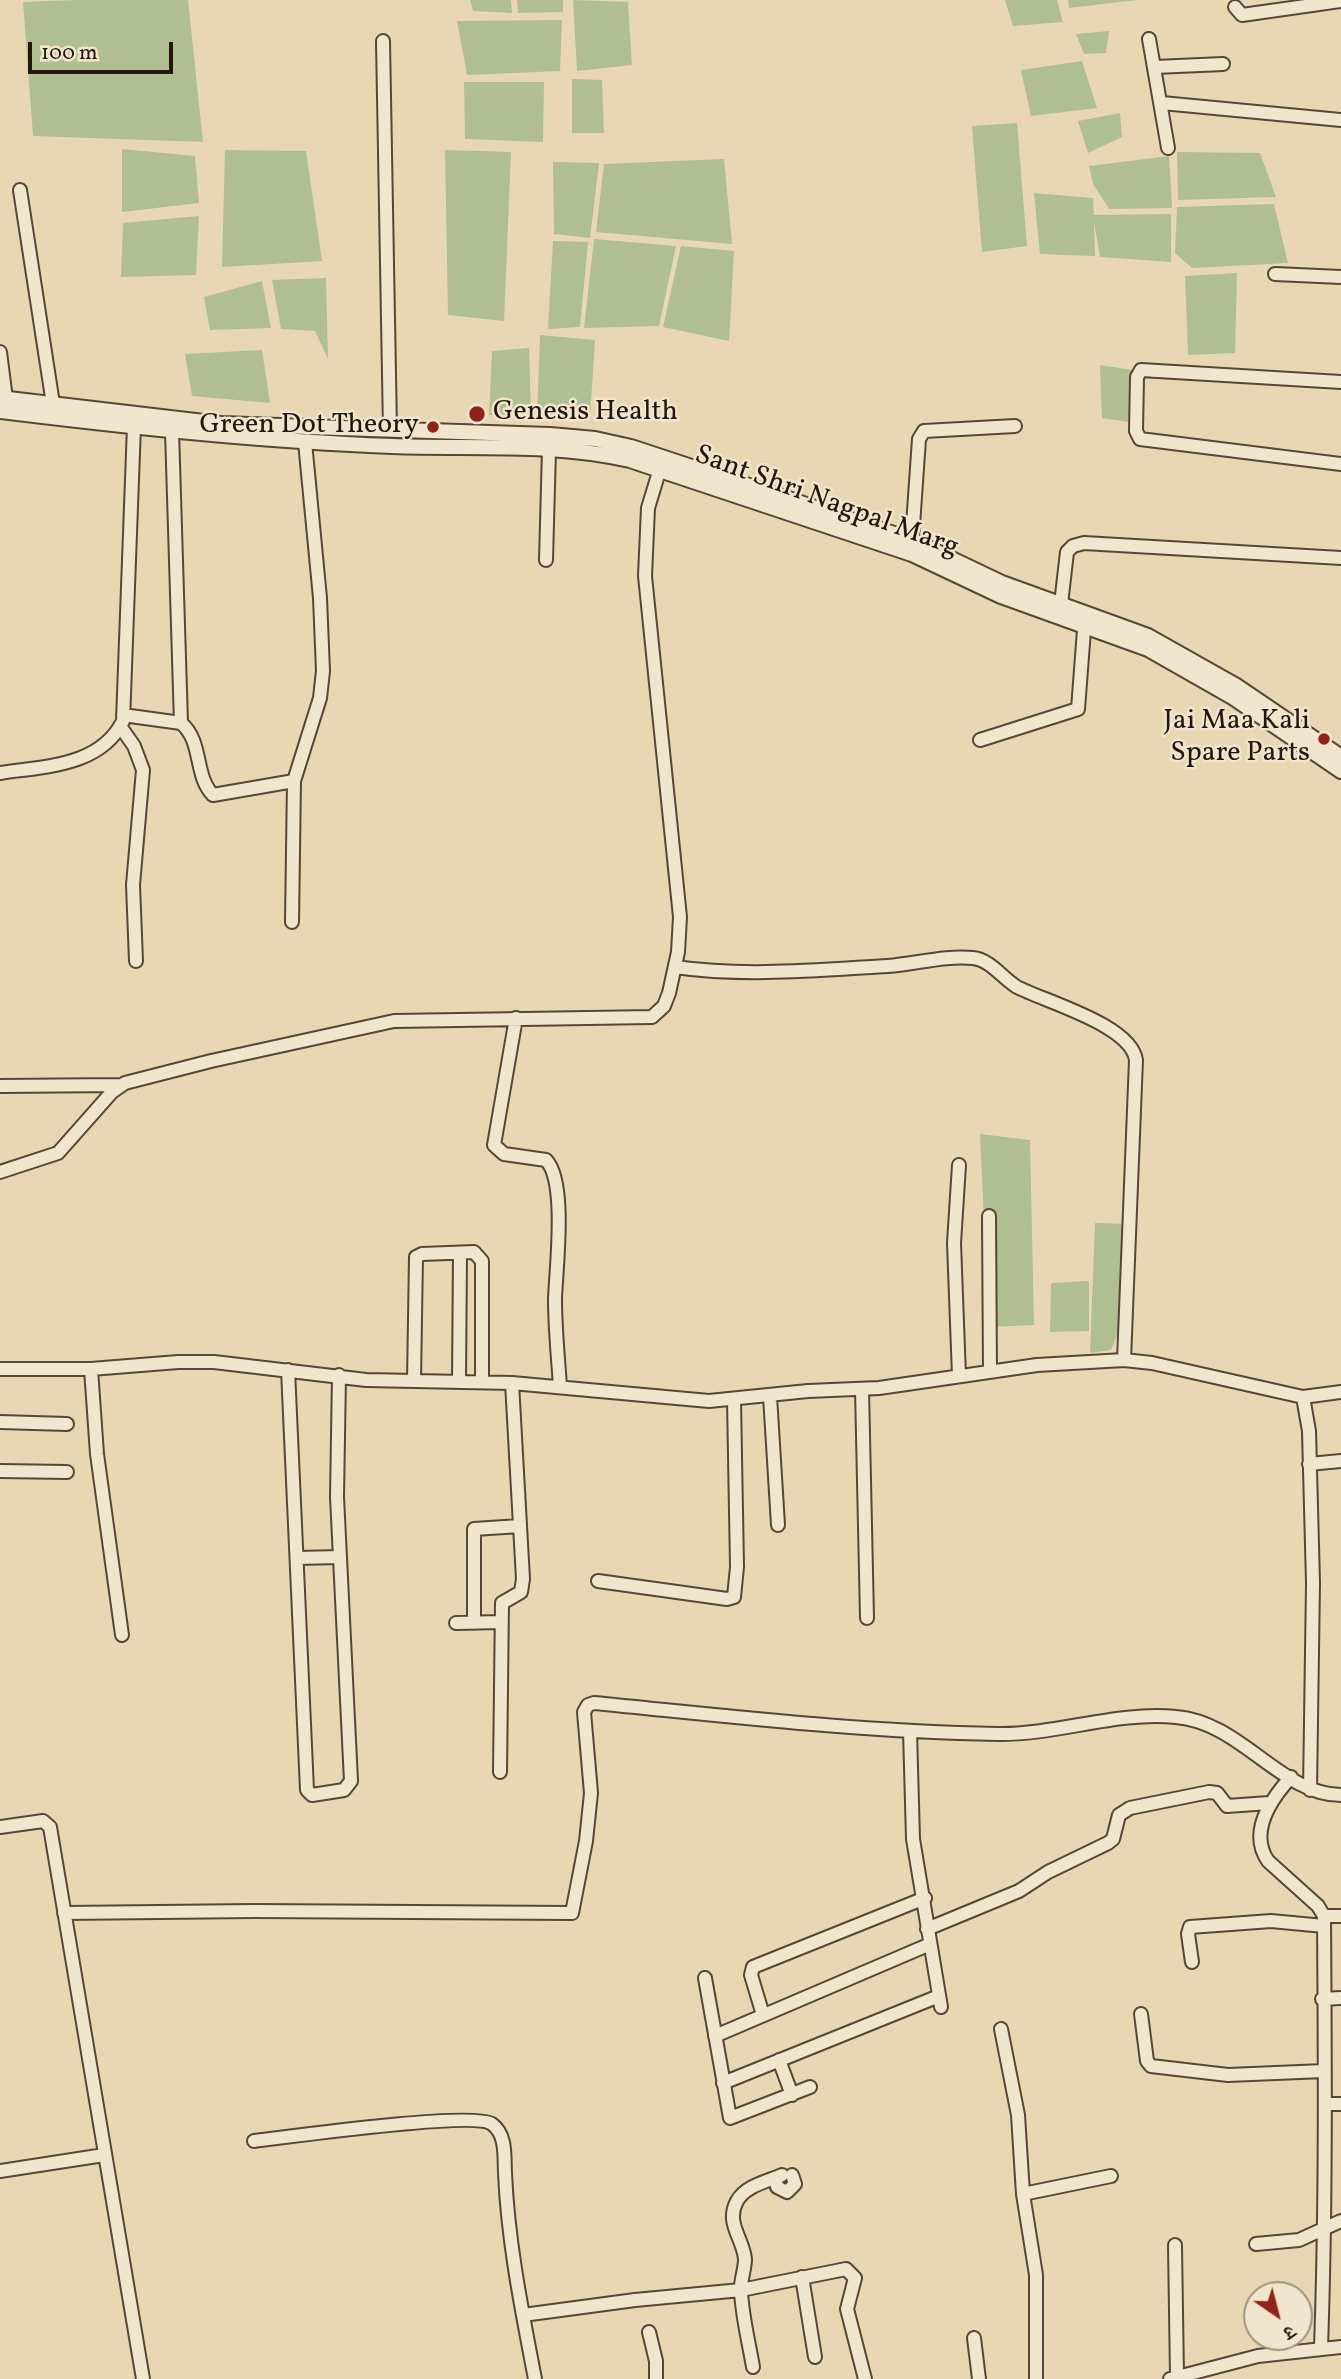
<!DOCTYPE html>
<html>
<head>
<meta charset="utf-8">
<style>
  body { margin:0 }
  #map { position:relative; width:1341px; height:2379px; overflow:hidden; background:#e9d7b3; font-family:Vollkorn,"Noto Serif Devanagari",serif }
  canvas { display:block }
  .north { position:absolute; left:1243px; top:2281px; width:70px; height:70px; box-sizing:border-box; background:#f1e5ce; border:2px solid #9f9280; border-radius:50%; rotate:145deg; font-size:19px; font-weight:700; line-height:28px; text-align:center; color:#25150c }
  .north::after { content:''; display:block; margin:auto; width:24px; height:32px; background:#8f2418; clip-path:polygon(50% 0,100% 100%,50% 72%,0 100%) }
  .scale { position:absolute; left:28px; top:42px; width:145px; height:32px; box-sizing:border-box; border:4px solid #25150c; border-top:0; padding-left:9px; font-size:21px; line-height:24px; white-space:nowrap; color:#25150c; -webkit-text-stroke:5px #f1e5ce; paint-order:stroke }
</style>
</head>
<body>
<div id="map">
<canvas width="1341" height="2379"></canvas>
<div class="north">उ</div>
<div class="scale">100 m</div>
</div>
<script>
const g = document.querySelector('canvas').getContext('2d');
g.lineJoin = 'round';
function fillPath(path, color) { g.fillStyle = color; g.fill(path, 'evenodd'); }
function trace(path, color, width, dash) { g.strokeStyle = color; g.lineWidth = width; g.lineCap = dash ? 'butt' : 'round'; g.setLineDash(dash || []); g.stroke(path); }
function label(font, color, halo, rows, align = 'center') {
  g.font = font + ' Vollkorn,serif'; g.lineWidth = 5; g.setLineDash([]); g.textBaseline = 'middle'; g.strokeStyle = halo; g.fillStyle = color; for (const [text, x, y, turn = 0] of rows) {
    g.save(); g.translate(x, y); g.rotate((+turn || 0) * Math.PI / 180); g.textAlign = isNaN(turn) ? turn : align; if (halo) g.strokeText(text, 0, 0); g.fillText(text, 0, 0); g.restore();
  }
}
fillPath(new Path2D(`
  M77 0H188L203 142 33 136 23 2Z
  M470 0H511L512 13 473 11Z
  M517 0H563V12L518 13Z
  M573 0 628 2 632 65 577 71Z
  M1005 0H1057L1063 22 1013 26Z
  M1068 0H1137L1069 8Z
  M562 20 560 71 467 75 457 21Z
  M1109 31 1106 53 1084 54 1076 34Z
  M1082 61 1097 108 1031 116 1021 70Z
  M572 79 602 80 604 133H572Z
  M464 82H544L543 142 465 139Z
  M1120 113 1122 137 1088 153 1078 121Z
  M1017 123 1027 246 982 252 972 126Z
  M122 149 195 156 199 203 122 212Z
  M225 150 306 151 322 261 222 267Z
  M445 150 511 152 504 321 448 315Z
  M1177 152 1260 153 1276 197 1178 200Z
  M1169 156 1172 208 1109 209 1093 184 1089 166Z
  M724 159 732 244 596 232 604 164Z
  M553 162 599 163 590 238 554 234Z
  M1034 193 1093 198 1094 215 1171 214V262L1100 257 1094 222 1095 256 1040 254Z
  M1274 204 1288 263 1192 268 1175 253 1177 207Z
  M199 216 196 275 121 277 123 223Z
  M594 239 676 246 659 326 584 328Z
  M553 241 588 242 580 327 548 329Z
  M681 246 734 251 729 341 663 327Z
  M1237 273 1235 353 1188 355 1185 276Z
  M326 278 328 359 315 331 281 329 272 280Z
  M262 281 271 328 210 330 204 297Z
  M540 335 595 340 590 417 537 414Z
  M529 348 531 415H489L492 351Z
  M262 350 270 403 192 396 185 354Z
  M1100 365 1132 370 1129 422 1102 418Z
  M980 1134 1030 1140 1034 1325 989 1327Z
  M1095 1223 1126 1224C1124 1265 1129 1312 1111 1350L1090 1353Z
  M1089 1281V1331L1050 1332 1051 1283Z`), '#b0bf91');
const minor = new Path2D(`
  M1235 7 1242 15 1341 1
  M1149 39 1168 148
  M383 41 390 430
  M1155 67 1223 64
  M1162 103 1341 120
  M20 190 53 404
  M1275 274 1341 277
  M0 352 6 399
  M1341 382 1141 370 1137 377 1136 431 1140 439 1341 464
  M172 431 181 723
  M912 540 919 439 924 431 1015 426
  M546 560 549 449
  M1061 604 1067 552 1073 546 1084 543 1341 558
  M123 715 181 723C203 741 194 776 213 795L294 781
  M120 726 134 746 143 770 133 885 136 961
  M980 740 1078 709 1085 617
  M0 773C44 766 100 767 123 721L134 426
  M292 922 294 781 320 698 323 671 320 598 305 442
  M516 1018 494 1145 504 1154 546 1160C567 1181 556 1269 555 1299 555 1328 558 1357 560 1386
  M0 1086 121 1085
  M959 1165 954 1243 959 1376
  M0 1172 58 1153 112 1092 125 1083 211 1061 394 1021 652 1017 664 1006 669 993 678 952 680 917 645 576 648 508 662 462
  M989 1216 990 1372
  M1124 1360 1152 1363 1303 1397 1341 1392
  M0 1369H91L178 1362H214L366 1380 512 1383 709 1401 808 1391 879 1388 1037 1365 1124 1360 1136 1060C1131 1025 1046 1002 1017 987 1002 978 991 960 973 958 946 955 915 964 888 966 818 970 745 977 675 967
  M91 1369 97 1454 122 1635
  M288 1370 307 1790 312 1795 344 1790 351 1781 337 1497 339 1375
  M414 1381 416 1257 422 1254 474 1252 482 1261V1382
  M459 1382 460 1253
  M862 1389 867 1618
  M770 1396 778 1525
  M1303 1397 1309 1431 1313 1583 1310 1790
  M0 1422 67 1424
  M1309 1464 1341 1461
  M0 1471 67 1472
  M297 1558 340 1557
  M598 1581 727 1599 734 1597 737 1567 734 1400
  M456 1623 501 1622
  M474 1623V1529L520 1526
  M910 1731 913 1839 941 2007
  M500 1772 502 1603 521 1592 523 1579 512 1383
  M1291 1777C1271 1799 1248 1832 1268 1861L1318 1906 1324 1916C1325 2060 1326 2204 1321 2348
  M0 1827 43 1821 50 1827 143 2379
  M64 1913 255 1911 572 1913 586 1841 591 1793 584 1712 588 1705 594 1703C728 1716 862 1732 997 1734 1057 1735 1117 1711 1176 1717 1241 1722 1281 1795 1341 1795
  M1324 1916H1341
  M927 1929 1019 1891 1048 1872 1108 1843 1113 1839 1119 1815 1130 1808 1209 1792 1217 1793 1227 1806 1269 1803
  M1192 1962 1188 1934 1190 1927 1271 1921 1324 1926
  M705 1978 730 2118 810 2087
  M1322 1999 1341 1998
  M1141 2014 1147 2061 1151 2066 1228 2075 1324 2071
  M763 2015 751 1975 753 1967 925 1898
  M1001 2029 1018 2115 1023 2194 1036 2275V2379
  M715 2036 928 1945
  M779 2060 792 2095
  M723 2083 939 1996
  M1325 2104H1341
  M254 2141C287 2137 474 2111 492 2124 507 2135 504 2157 505 2173 508 2243 522 2311 535 2379
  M0 2171 104 2155
  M776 2180 777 2187 787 2192 795 2184 792 2175
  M1023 2194 1111 2176
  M1256 2244 1299 2240 1341 2221
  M1175 2245 1177 2377
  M802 2277 815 2357
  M523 2315 635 2300 741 2290 846 2269 855 2278 847 2309 865 2379
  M649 2332 656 2361V2379
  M974 2338 979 2379
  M753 2367C749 2343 742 2316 741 2291 740 2281 745 2270 745 2259 743 2238 725 2223 737 2201 746 2185 769 2181 782 2175
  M1170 2379 1258 2356 1341 2347`);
const tertiary = new Path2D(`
  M0 398 221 424 550 435 595 439 631 447 912 540 1002 583 1148 636 1235 685 1341 757
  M0 411C131 427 260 441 392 446 471 449 552 442 630 460L912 554 1001 596 1148 649 1234 698 1341 771`);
trace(minor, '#564636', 16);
trace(tertiary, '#564636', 18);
trace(minor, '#f1e5ce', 12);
trace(tertiary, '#f1e5ce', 14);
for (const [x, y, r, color] of [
  [477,414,9,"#8f2418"],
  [433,427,7,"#8f2418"],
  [1324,739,7,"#8f2418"]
]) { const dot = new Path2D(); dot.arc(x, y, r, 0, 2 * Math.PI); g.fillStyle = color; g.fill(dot); trace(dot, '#f1e5ce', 2.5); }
label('28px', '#25150c', '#f1e5ce', [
  ["Genesis Health",493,414,"left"],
  ["Green Dot Theory",419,427],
  ["Jai Maa Kali",1310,723],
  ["Spare Parts",1310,755]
], 'right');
label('28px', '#25150c', '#f1e5ce', [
  ["Sant Shri Nagpal Marg",826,503,20]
]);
</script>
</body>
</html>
